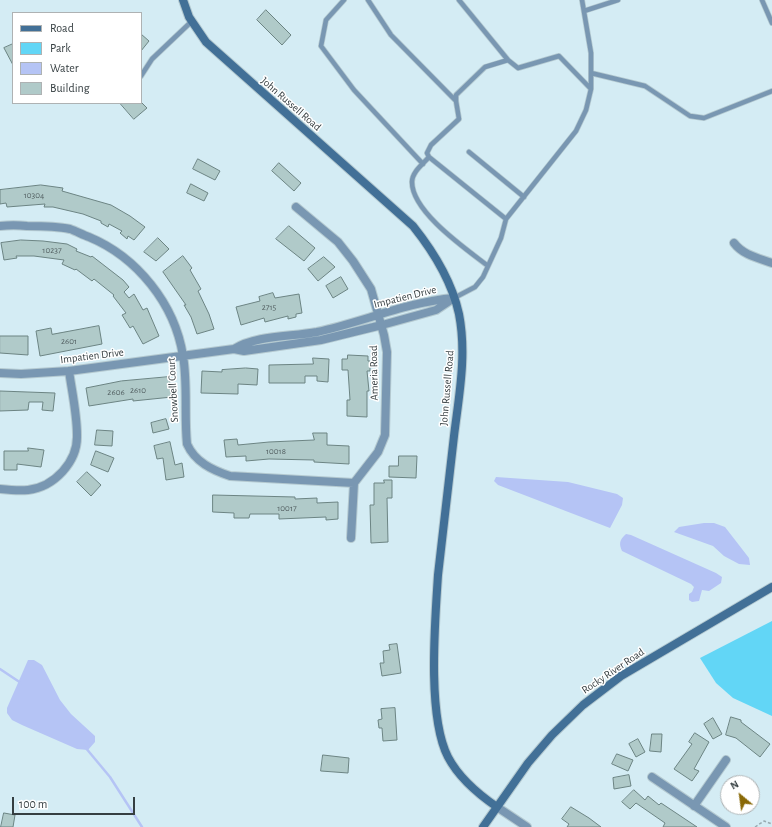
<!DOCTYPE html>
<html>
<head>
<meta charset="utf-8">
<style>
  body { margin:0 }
  #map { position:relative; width:772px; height:827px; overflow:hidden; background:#d4ecf4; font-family:"Alegreya Sans",sans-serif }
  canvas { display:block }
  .legend { position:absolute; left:12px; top:12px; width:130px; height:92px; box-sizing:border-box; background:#fff; border:1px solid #aeb2b3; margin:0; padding:5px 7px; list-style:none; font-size:12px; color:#353e41 }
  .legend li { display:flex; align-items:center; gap:8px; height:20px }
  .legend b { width:20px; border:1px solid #aeb2b3 }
  .north { position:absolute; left:720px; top:775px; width:40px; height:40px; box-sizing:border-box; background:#fff; border:1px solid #aeb2b3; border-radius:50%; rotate:331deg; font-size:11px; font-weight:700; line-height:16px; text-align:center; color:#353e41 }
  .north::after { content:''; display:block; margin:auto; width:14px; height:18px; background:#896907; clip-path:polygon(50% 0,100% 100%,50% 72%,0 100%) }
  .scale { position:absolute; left:12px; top:797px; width:123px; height:18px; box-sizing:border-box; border:2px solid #353e41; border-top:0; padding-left:5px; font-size:12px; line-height:14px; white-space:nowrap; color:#353e41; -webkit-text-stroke:3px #fff; paint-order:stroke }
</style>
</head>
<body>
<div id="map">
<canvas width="772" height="827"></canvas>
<ul class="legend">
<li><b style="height:5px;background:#427097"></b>Road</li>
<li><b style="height:11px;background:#62d6f6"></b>Park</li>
<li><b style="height:11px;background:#b5c4f5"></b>Water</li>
<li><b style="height:11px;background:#b0cac9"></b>Building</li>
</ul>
<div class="north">N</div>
<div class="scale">100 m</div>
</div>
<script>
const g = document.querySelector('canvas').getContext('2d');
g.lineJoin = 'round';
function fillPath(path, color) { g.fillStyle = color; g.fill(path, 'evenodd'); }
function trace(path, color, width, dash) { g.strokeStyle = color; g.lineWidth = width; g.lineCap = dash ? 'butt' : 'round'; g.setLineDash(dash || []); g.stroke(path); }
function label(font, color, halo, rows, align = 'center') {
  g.font = font + ' "Alegreya Sans",sans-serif'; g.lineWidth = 3; g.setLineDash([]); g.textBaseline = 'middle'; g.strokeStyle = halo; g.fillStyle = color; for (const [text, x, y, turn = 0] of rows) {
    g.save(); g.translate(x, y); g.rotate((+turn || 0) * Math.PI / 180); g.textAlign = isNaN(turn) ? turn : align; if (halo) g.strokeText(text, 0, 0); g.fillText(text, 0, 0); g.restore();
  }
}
fillPath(new Path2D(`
  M772 621V716L733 698 716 683 700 658Z`), '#62d6f6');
fillPath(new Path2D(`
  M496 477 568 482 617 494 623 498 622 505 610 528 498 485 494 481Z
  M704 523H714L725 527 749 558 750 565 739 564 724 556 713 546 674 532 679 527Z
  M626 534 631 535 716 573 722 577 721 583 709 591 702 590 699 601 692 602 689 600V594L692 592 694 587 691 584 622 551C619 544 619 540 626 534Z
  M28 660H34L42 665 60 700 71 714 95 736V742L88 750 77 749 22 725 12 720 7 713V708Z`), '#b5c4f5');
trace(new Path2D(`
  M0 669 21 683
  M85 747 110 777 142 827`), '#b5c4f5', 2.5);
const building = new Path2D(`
  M266 10 291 35 282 45 257 20Z
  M141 34 149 41 141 51Z
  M13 44V65L4 48Z
  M120 103H142L147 108 134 119Z
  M198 159 220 171 215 180 193 169Z
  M279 163 301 183 294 191 272 171Z
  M191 184 208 193 204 201 187 193Z
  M41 185 63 188 62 191 111 205 130 216 145 227 134 240 128 236 127 239 120 233 122 231 109 224 108 227 101 223V221L83 214 53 207H44L45 204 7 207 6 203 0 204V190Z
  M289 226 315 248 304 261 276 239Z
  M158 238 169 249 156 261 144 252Z
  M21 240 43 241 67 244 77 249 76 251 91 257 92 256 123 280 129 287 124 292 129 298 134 294 143 310 147 308 159 336 143 344 133 326 130 328 122 315 126 313 113 296 114 295 94 279 92 281 76 269 75 270 62 264 64 260 34 256H16L17 258 4 260 1 243Z
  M183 256 192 268 190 270 201 289 198 291 209 314 214 329 197 334 191 317 184 305H186L163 272Z
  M324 257 335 267 318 281 308 269Z
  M341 277 348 289 333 298 326 286Z
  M273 293 275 298 299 294 302 313 296 314V317L288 319V316L265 322 264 318 241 325 236 307 260 301 259 297Z
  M99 326 102 344 40 356 36 331 51 328 52 334Z
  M0 336H28V355L0 353Z
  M348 355 368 356V361H370V371H367L369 391H367V417L347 416V400H350L348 370H342V359H347Z
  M313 358 329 359 328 382 317 381V376H305V383H269V365L313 364Z
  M246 368 258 369 257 385 238 384V394L201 393 202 371 222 372V370Z
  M169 377 172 397 133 401V399L89 406 86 388 121 381Z
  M0 391 55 393 53 411 42 410 43 402H29L28 410 0 411Z
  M166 419 169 429 153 433 151 423Z
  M97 430 113 431 112 446 95 445Z
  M313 433H327V445L349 446V464L314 462V460L269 459 246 461V456L226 457 224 440 237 439 238 445 269 442 314 440Z
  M170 442 175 465 182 463 184 477 166 480 163 458 157 459 154 446Z
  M28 448 44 450 41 467 17 464V470H4V451H28Z
  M96 451 114 458 108 472 91 465Z
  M399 456H417L416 478 389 477V466H398Z
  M87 472 101 485 91 496 77 482Z
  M384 480H392V498H387L388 542 371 543 370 505H374V483H384Z
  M213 495 295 497V499L317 498V503L338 502V519L326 520V517L279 519V514H250L249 518H234V513L213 512Z
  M397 644 401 673 382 676 380 663H384L383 651 390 650 389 645Z
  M395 708 397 740 383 741 382 728H379L378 720 382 719 381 709Z
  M731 717 741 720V722L770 744 760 757 736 738 726 735Z
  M713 718 722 734 713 739 704 724Z
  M695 733 709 742 694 769 699 771 692 781 674 769 692 744 689 742Z
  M652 734H662L661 752 650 751Z
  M638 739 645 752 636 757 629 744Z
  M617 754 633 760 628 771 612 764Z
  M323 755 349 758 348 773 321 771Z
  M629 775 631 786 614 789 613 778Z
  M634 790 645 800 648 796 659 805 661 803 697 827H663L665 823 636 803 630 809 622 802Z
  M571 807 589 818 601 827H567L569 824 562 819Z
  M4 813 15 815 13 827H1Z`);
fillPath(building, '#b0cac9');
trace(building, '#6c8483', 1);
const lane = new Path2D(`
  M344 0 326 20 321 46 354 90 423 164
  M368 0 391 35 456 101
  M459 0 508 60
  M582 0 591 53V89
  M762 0 772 23
  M584 11 618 0
  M591 73 645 86 690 116 704 118 772 91
  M141 76 152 59 191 22
  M469 152 524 197
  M429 157 427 153 431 145 459 119 456 101V95L485 67 508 60 518 68 559 56 591 89 586 110 576 131 506 219 501 238 483 277 475 287 454 298
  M488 266C466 249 412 212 412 182 412 172 423 164 429 157L506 219`);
const street = new Path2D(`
  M296 207 338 242 353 261 371 289 384 335 387 352 385 435 378 452 354 483 351 538
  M0 226C9 225 18 225 27 226 41 226 56 226 70 229 76 231 83 235 89 237 137 257 175 304 183 356 188 385 184 415 187 444 195 462 212 470 230 476L354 483
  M734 243C743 255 758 258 772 263
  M234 349C257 335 290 337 317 332 363 322 407 302 454 298
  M0 373 21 374 69 371 234 349 244 351 321 340 382 325 436 310 454 298
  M0 489C9 490 19 491 28 490 54 487 78 462 77 435 77 414 72 392 69 371
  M652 777 726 827
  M694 806 726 760
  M497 807 527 827`);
const secondary = new Path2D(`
  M183 0 189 17 206 42 413 226C433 251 452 282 459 314 467 355 459 395 454 436 449 482 443 528 438 575 435 622 427 716 448 757 459 778 478 794 497 807
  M483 827 528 763 552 735 583 705 621 676 772 587`);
trace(lane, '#b4c9d0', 6);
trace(street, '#b4c9d0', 10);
trace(secondary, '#b4c9d0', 10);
trace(new Path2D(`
  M755 827 764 821 772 824`), '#98abb1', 1.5, [3, 2]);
trace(lane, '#7997b2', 4.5);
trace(street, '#7997b2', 8);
trace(secondary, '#427097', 8);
label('9px', '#546163', null, [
  ["10304",34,195],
  ["10237",52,250],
  ["2715",269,307],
  ["2601",69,341],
  ["2610",138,390],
  ["2606",116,392],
  ["10018",276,451],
  ["10017",287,508]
]);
label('11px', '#353e41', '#fff', [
  ["John Russell Road",291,104,41],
  ["Impatien Drive",405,297,-14],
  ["Impatien Drive",92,356,-7],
  ["Ameria Road",374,373,-91],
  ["John Russell Road",447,388,-85],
  ["Snowbell Court",173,390,-93],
  ["Rocky River Road",613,671,-34]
]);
</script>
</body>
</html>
